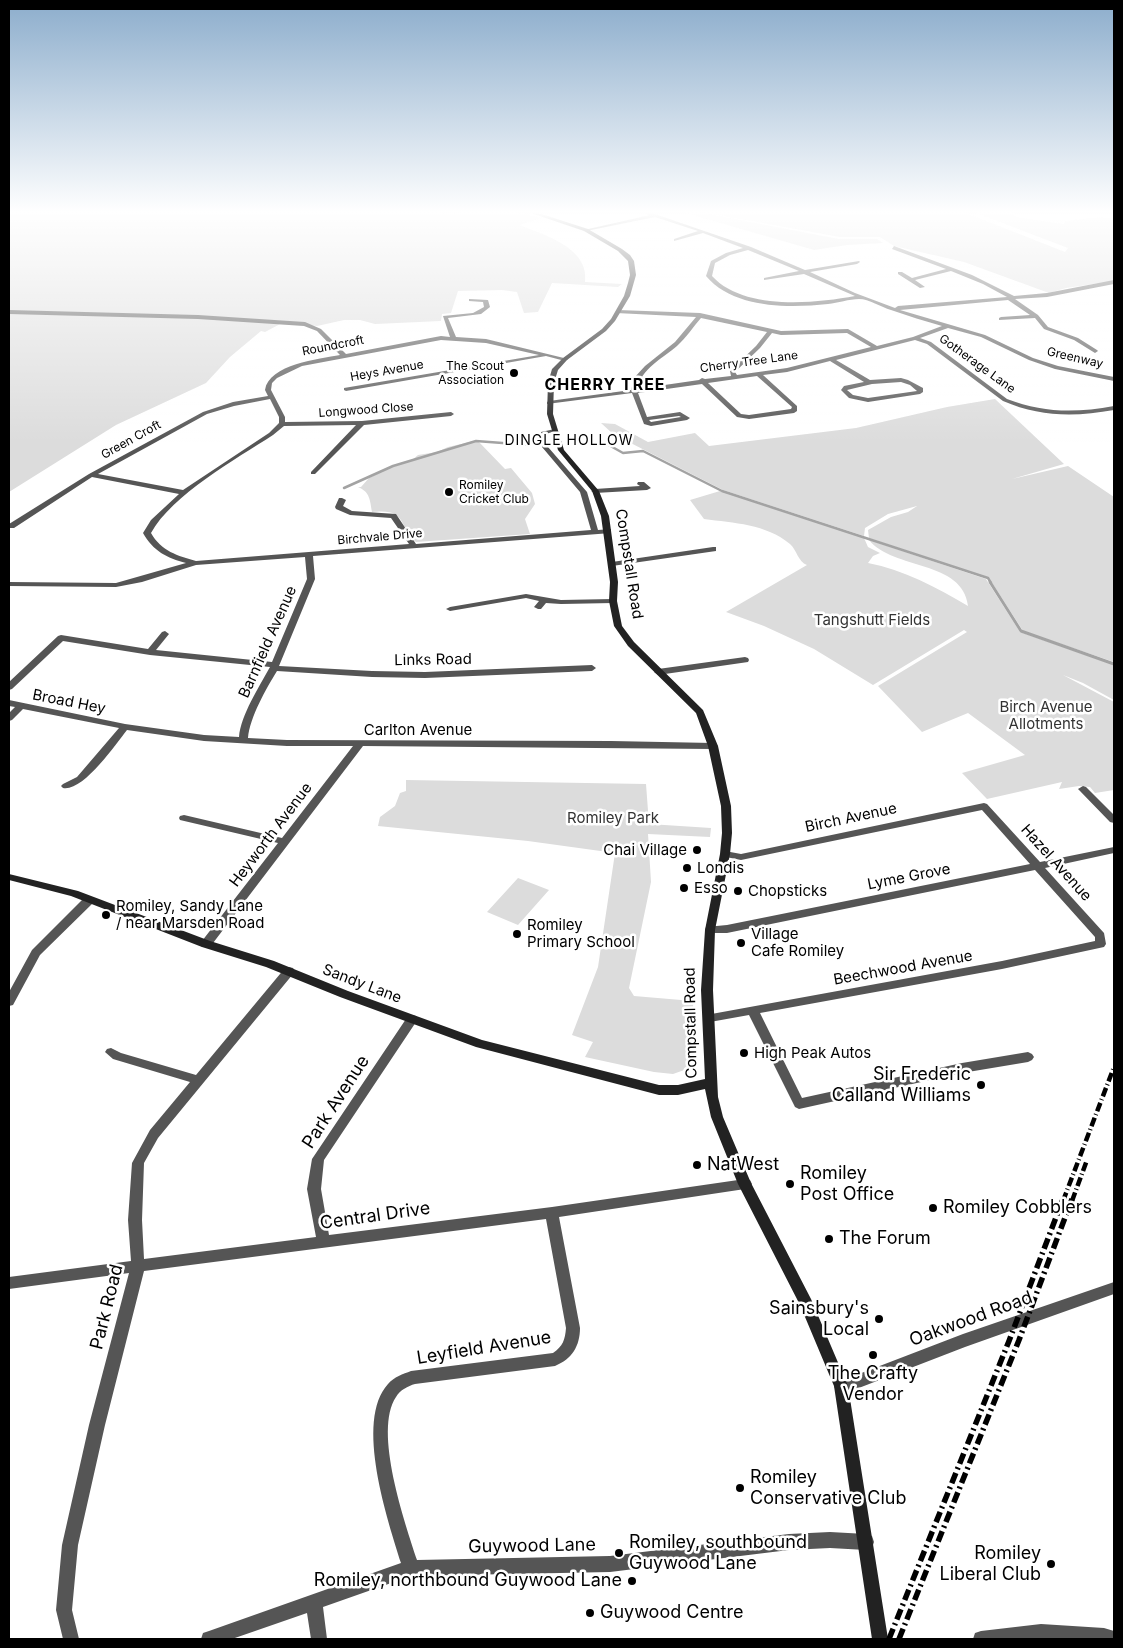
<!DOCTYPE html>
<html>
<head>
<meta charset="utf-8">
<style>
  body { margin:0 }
  #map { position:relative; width:1123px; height:1648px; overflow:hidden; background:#fff; font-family:Inter,sans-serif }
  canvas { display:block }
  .frame { position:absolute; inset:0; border:10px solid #000; pointer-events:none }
</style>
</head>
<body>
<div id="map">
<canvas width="1123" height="1648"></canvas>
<div class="frame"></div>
</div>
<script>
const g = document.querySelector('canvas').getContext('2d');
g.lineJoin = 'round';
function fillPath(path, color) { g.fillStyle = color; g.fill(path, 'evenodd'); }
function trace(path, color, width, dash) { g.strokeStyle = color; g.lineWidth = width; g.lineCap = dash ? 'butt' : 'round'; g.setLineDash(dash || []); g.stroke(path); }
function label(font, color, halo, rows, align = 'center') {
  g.font = font + ' Inter,sans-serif'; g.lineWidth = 5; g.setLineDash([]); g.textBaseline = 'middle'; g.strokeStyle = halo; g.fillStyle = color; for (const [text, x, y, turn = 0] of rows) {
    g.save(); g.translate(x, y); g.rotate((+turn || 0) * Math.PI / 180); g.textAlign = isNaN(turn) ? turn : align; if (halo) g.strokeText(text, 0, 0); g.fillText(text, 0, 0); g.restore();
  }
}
fillPath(new Path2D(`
  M9 211H436C444 216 458 213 467 211 492 208 518 212 542 218L519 225C543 234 590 248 585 282L622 284 618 287 552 283 538 312 524 313 517 292 502 290 458 291 451 313 442 314 441 321 375 324 360 320H344L317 326 282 323 265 332 261 331 230 357 206 383 116 425 9 492Z
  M679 211H693L839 239H877L883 243 847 245 814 250Z
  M697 211H961L1065 252 1068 248 971 211H1016L1013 214 1016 217 1064 224 1065 221 1103 217 1114 219V281L1066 288 1049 293 964 262 894 246 880 237H840Z
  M995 399 1064 464 1012 479 1068 466 1114 497V662L1023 631 989 578 869 538 868 530 891 517 908 512 917 506 888 514 865 528 864 536 723 490 613 434 601 423 615 424 648 442 695 433 709 446 856 428 947 407Z
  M474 441H478L505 469 511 468 532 493 535 504 525 519 530 534 416 542C397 525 408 508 372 512 370 500 370 492 358 487H361L369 478 387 469 411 461 418 455 437 452 448 447Z
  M720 491 864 538 868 547 880 553 873 556 868 563C904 570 936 587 968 606 963 560 893 570 869 540L986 579 1020 632 1114 665V700L1083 683 1063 675 1114 702V790L1095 793 1090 787 1079 786 1059 789 1062 782 987 799 962 773 1025 755 968 713 922 732 878 686 967 632 964 630 873 685 814 649 764 626 726 612 807 565C798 562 797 550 790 544 766 524 734 523 704 519L690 500Z
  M406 780 646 784 649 824 711 828 710 837 648 834 651 882 629 988 634 996 693 1001 694 1058 690 1068 673 1074 654 1072 585 1057 593 1042 572 1035 598 967 615 853 528 841 378 826 380 817 395 806 400 793 406 791Z
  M518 878 549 890 518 925 487 912Z`), '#dcdcdc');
trace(new Path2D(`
  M607 444 623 453 643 451 722 491 988 578 991 583
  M344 488 393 466 476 441 529 445`), '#a3a3a3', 2.5);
trace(new Path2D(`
  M990 582 1021 631 1114 664`), '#a3a3a3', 3);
fillPath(new Path2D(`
  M639 211H646L751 247 805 270 859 261 860 262 857 264 810 272 855 293 895 308 898 306 1007 297 983 284 951 271 915 280 925 287 920 288 898 274V272H902L912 278 946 269 892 249 894 246 972 275 1014 296 1047 293 1114 280V284L1047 297 1015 299 1038 315 1048 327 1078 338 1097 350 1098 351 1095 353 1074 340 1044 329 1035 318 999 320V318L1001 317 1030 315 1008 300 900 310 985 335 1033 358 1058 366 1114 377V381L1055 369 1029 360 981 337 948 328 920 338 931 342 1007 399C1043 413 1076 413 1114 406V410C1075 417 1040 417 1003 401L927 344 915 340 836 360 870 380 901 378 908 380 923 388V392L920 394 868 402 849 398 841 390 844 386 864 382 830 361 787 372 763 375 797 406V411L794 413 749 419 737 417 702 384 638 393 647 417 680 412 690 418 687 420 651 426 644 424 632 393 547 404V402L549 401 631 390 634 378 645 366 675 342 696 317 616 313V311L618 310 700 313 781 331 848 329 877 346 913 337 942 326C925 321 908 316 891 310 881 307 869 299 859 299 849 299 838 303 828 304 789 308 734 309 706 276L711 261 726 253 743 248 703 233 674 241V239L698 231 655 217 586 231 584 230 650 215ZM748 250 799 271 764 278V280L804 274 855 296C812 304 743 310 712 276L715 263 730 255ZM701 318 767 332 756 346 730 371 731 376 705 379 702 378 699 380 637 389C641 369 663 358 677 346 686 338 693 327 701 318ZM772 333 781 335 847 333 871 347 787 368 737 375 735 372 760 348ZM757 376 792 407 791 409 749 415 741 414 708 383ZM901 382 910 385 917 391 868 398 853 395 847 390 872 384ZM679 416 681 417 651 422 649 420Z
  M469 299 488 300 490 307 481 314 448 318 456 337 486 339 568 359 565 361 546 356 346 391 344 390V388L539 355 486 343 441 340 302 366 277 378 272 383 271 390 285 417V422L362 421 451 412 454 414 451 416 364 425 315 474H311V472L356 425 284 426 273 435C236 459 172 495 151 533 161 551 178 556 196 561L409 544 391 518 350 515 336 509 335 507 339 498H342L346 500 343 506 352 511 396 514 416 544 591 530 580 492 542 447 541 432 555 429V431L546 434 548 447 587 492 598 530 611 529V533L313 556 315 579 279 666 372 671 425 672 592 665 596 668 592 671 425 678 372 677 277 671C266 689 250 717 248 738L287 740 611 741 713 743 718 746 713 749 363 746 210 947H202L200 944 202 941 278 843 180 820 179 818 180 816 184 815 282 838 353 746H287L204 741 127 730C115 745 83 792 63 788L61 786 63 784 77 777 119 728 23 709 12 720 9 721V713L15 707 9 706V700L125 724 204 735 239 737C241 715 259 687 270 667L150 655 63 641 12 689 9 690V682L58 636 61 635 148 649 162 632 165 631 169 634 156 650 272 662 307 579 305 557 196 565 142 582 116 587 9 586V582L116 583 186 563C167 558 153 551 143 533L151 520 179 494 92 477 14 528H9V524L89 474 203 412 233 402 268 396 265 390C269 364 319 359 340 355L317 331 304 326 198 319 9 314V310L198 315 305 322 321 329 346 354 441 336 450 337 443 316 473 313 484 307 483 302 469 301ZM270 399 279 417V423L269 433 183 490 98 474 207 414 234 406Z
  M638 482H644L651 488 647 490 595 493 591 491 595 489 640 486 637 484Z
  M713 547H716V551L612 566 608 564 612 562Z
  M526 594 561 600 613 599 617 601 613 603 561 604 546 603 541 609H538L534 607 539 601 526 598 450 611 446 609 450 607Z
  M745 657 748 658 749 660 748 662 658 675 654 672 658 669Z
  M1083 786 1086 787 1114 815V823L1110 822 1080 791 1078 789Z
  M984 803 987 804 1040 862 1114 847V853L1045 868 1104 933 1106 944 1104 947 1002 969 760 1013 802 1098 962 1063 1028 1052 1032 1054 1034 1057 1032 1060 1028 1062 962 1073 799 1109 795 1107 749 1015 710 1022 706 1021 704 1018 706 1015 1002 961 1095 941V937L1035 870 727 933H706L705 930 706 927 727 925 1030 864 982 810 741 860 721 856 720 854 725 851 741 854Z
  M89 896 94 900 93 903 40 955 13 1005 9 1006V992L32 950 85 897Z
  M289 967 293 968 295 971 293 974 158 1138 144 1163 142 1220 144 1259 316 1237 307 1189 312 1159 408 1016 412 1015 416 1016 418 1019 324 1160 321 1189 329 1235 552 1207 745 1179 750 1180 752 1184 750 1188 745 1189 559 1217 580 1328C580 1346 572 1359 555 1366L415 1384C408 1386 400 1390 396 1397 373 1431 405 1523 417 1560L610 1556 789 1534 830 1532 866 1534 872 1536 874 1542 872 1548 866 1550 830 1548 789 1550 610 1572 411 1576 323 1607 327 1639H311L307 1613 232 1639H201L203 1633 209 1631 401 1563C388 1521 354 1421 388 1384 394 1377 403 1374 411 1371L553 1353C563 1346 565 1340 566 1328L546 1219 144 1271 105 1425 78 1545 72 1610 79 1639H63L56 1610 62 1545 89 1425 129 1273 9 1289V1277L131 1261 128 1220 132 1163 150 1130 190 1082 113 1059 105 1052 107 1049 111 1048 121 1053 196 1075 285 968Z
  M1114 1282V1294L965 1347 851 1391 841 1393 836 1391 834 1386 836 1381 851 1377 963 1334Z
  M1041 1624 1104 1628 1114 1631V1639H973L975 1633 981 1631Z`), '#555');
fillPath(new Path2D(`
  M525 211H532L588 229 622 249 630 255 634 261 636 275 630 296 615 321 606 331 567 360 558 370 554 383 553 414 564 450 599 491 609 516 618 582 617 601 622 626 634 642 703 710 718 746 731 806 732 833 730 854 715 930 713 990 718 1097 723 1117 751 1183 811 1299 848 1386 888 1639H872L834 1386 800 1305 738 1184 711 1117 705 1089 678 1095H659L476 1047 340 997 266 967 202 947 71 896 9 880V874L78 891 210 941 274 961 348 991 482 1040 659 1085H678L705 1079 701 990 705 930 720 854 722 833 721 806 708 746 696 713 628 646 614 626 609 601 610 582 601 516 592 491 558 450 547 414 548 383 552 369 563 358 602 329 611 319 624 296 628 283 630 275 628 261 618 251 584 231Z`), '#222');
trace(new Path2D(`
  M1063 1201 1114 1067
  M1072 1201 1087 1160`), '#000', 4.5, [9, 3, 1, 3]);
trace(new Path2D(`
  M889 1639 1009 1341 1063 1199
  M899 1639 1019 1340 1072 1199`), '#000', 5.5, [11, 4, 2, 4]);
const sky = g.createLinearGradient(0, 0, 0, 442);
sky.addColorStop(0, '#8cadcc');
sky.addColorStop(0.48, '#fff');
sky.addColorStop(1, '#ffffff00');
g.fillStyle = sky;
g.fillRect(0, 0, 1123, 442);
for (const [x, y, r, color] of [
  [514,373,5,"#000"],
  [449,492,5,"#000"],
  [697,850,5,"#000"],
  [687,868,5,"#000"],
  [684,888,5,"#000"],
  [738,891,5,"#000"],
  [106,915,5,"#000"],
  [517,934,5,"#000"],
  [741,943,5,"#000"],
  [744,1053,5,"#000"],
  [981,1085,5,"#000"],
  [697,1165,5,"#000"],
  [790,1184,5,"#000"],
  [933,1208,5,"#000"],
  [829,1239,5,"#000"],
  [879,1319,5,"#000"],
  [873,1355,5,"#000"],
  [740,1488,5,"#000"],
  [619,1553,5,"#000"],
  [1051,1564,5,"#000"],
  [632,1581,5,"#000"],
  [590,1613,5,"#000"]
]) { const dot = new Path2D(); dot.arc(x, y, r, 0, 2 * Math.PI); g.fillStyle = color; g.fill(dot); trace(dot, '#fff', 2); }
label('12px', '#000', '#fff', [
  ["Roundcroft",333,346,-11],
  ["Greenway",1075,358,13],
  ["Cherry Tree Lane",749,362,-8],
  ["Gotherage Lane",977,364,36],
  ["Heys Avenue",387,371,-10],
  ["Longwood Close",366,410,-4],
  ["Green Croft",131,440,-29],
  ["Birchvale Drive",380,537,-5]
]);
label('12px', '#000', '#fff', [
  ["The Scout",504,366],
  ["Association",504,380],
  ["Romiley",459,485,"left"],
  ["Cricket Club",459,499,"left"]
], 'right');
g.letterSpacing = '1px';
label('14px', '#000', '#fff', [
  ["DINGLE HOLLOW",569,441]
]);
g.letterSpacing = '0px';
label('15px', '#000', '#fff', [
  ["Compstall Road",629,564,81],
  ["Barnfield Avenue",268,642,-66],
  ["Links Road",433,660,-1],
  ["Broad Hey",69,702,11],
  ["Carlton Avenue",418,730],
  ["Birch Avenue",851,818,-12],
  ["Heyworth Avenue",271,835,-53],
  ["Hazel Avenue",1056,863,48],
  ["Lyme Grove",909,877,-11],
  ["Beechwood Avenue",903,968,-10],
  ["Sandy Lane",362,984,21],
  ["Compstall Road",691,1023,-91]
]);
label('15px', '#333', '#fff', [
  ["Tangshutt Fields",872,620],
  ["Birch Avenue",1046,707],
  ["Allotments",1046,724],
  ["Romiley Park",613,818]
]);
label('15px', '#000', '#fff', [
  ["Chai Village",687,850,"right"],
  ["Londis",697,868],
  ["Esso",694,888],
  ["Chopsticks",748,891],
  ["Romiley, Sandy Lane",116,906],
  ["/ near Marsden Road",116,923],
  ["Romiley",527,925],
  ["Primary School",527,942],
  ["Village",751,934],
  ["Cafe Romiley",751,951],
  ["High Peak Autos",754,1053]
], 'left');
g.letterSpacing = '1px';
label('bold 16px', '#000', '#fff', [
  ["CHERRY TREE",605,385]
]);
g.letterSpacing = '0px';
label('18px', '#000', '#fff', [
  ["Sir Frederic",971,1075,"right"],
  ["Calland Williams",971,1096,"right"],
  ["NatWest",707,1165],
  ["Romiley",800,1174],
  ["Post Office",800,1195],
  ["Romiley Cobblers",943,1208],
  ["The Forum",839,1239],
  ["Sainsbury's",869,1309,"right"],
  ["Local",869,1330,"right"],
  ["The Crafty",873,1374,"center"],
  ["Vendor",873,1395,"center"],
  ["Romiley",750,1478],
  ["Conservative Club",750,1499],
  ["Romiley, southbound",629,1543],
  ["Guywood Lane",629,1564],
  ["Romiley",1041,1554,"right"],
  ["Liberal Club",1041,1575,"right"],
  ["Romiley, northbound Guywood Lane",622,1581,"right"],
  ["Guywood Centre",600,1613]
], 'left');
label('18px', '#000', '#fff', [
  ["Park Avenue",336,1102,-57],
  ["Central Drive",375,1216,-8],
  ["Park Road",107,1307,-76],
  ["Oakwood Road",971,1319,-20],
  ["Leyfield Avenue",484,1348,-9],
  ["Guywood Lane",532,1546,-1]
]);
</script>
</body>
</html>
